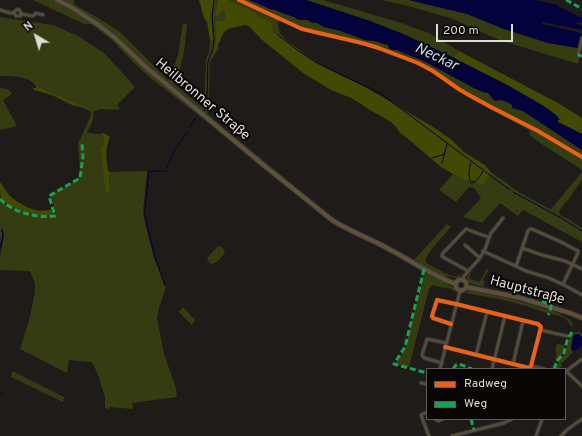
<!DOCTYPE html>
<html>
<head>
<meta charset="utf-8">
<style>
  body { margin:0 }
  #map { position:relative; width:582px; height:436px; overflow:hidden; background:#1e1b19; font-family:Overpass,sans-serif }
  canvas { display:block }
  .legend { position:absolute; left:426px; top:368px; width:140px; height:52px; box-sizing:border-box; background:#080705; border:1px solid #5e5c5a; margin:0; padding:5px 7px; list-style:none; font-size:12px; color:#dedcd9 }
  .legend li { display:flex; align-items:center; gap:8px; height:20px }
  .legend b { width:20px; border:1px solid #5e5c5a }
  .north { position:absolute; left:16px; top:16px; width:40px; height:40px; -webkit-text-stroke:3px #080705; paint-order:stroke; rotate:322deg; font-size:11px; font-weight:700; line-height:16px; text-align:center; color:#dedcd9 }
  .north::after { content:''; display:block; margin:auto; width:14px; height:18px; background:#dedcd9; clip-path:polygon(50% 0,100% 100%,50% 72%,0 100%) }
  .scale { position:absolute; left:436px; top:24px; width:77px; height:18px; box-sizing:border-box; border:2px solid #dedcd9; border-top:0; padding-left:5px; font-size:12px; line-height:14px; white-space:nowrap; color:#dedcd9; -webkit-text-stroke:3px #080705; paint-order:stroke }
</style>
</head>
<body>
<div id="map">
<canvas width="582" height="436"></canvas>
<ul class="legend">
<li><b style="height:5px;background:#ea6118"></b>Radweg</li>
<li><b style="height:5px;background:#1a9f57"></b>Weg</li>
</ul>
<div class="north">N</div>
<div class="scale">200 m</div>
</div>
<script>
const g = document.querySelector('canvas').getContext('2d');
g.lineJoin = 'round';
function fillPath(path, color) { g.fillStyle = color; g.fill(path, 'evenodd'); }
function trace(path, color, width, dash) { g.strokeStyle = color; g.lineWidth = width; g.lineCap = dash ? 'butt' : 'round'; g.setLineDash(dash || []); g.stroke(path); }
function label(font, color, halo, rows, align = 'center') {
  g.font = font + ' Overpass,sans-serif'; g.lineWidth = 4; g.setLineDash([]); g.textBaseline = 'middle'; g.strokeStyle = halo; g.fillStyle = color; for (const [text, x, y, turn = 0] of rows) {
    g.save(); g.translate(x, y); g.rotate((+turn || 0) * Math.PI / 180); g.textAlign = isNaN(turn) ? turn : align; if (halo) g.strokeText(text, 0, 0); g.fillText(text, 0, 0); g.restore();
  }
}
fillPath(new Path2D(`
  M33 0H74V4L108 24 120 32 168 80 170 77 178 55 183 23 187 24 184 52 180 69 173 83 203 108H204L206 59 209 53 210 40 213 39 212 14 214 0H218L215 12 220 14 221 11 222 10 224 11 225 16 224 20 216 21V38L215 52 218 46 219 48 210 62 209 96 207 108 208 114 226 130 335 219 347 227 384 243 414 260 447 224 451 227C442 238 430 248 425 261L426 263C432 266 453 279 458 276 459 275 460 274 461 273V274L457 278 447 276 446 283 454 288 456 290 455 292 451 289 445 287 444 288 433 285 429 289 409 367 395 364 405 350 406 345 424 273 422 270 388 251 335 225 196 113 153 80 132 61 112 40 91 24H84Z
  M229 0H249L257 3 270 9 276 10 282 13 294 17 299 20H308L310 22 317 23 324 27 341 31 365 40 375 41 388 45 390 49 394 50H397L411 56 422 60 472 87 483 92 488 93 492 98 498 100H502L512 105V108L523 111 582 150V170L537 141 530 135 529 130 469 98 426 69 404 60 365 46 303 31 279 20 278 23 280 34 277 35 264 20 259 17 255 12Z
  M306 0H323L398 22 429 33 459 51 455 54 454 58 403 34 370 21Z
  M381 0H409L467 14 504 29 549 43 578 48 576 56H580L578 64 499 40 453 19 412 7Z
  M0 17 53 25 78 36 104 53 120 70 135 87 117 105 120 108 118 110 100 109 93 112C95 119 90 126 87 133L100 134 104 137V143L102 145 105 192H110L109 172 147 171 143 212 146 227 154 258 166 287 159 308 157 318 164 354 176 388 177 397 132 403 133 409 110 407 109 409 105 408V397L98 375 94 366 91 362 69 360 67 373 20 349 30 317 35 292V283L30 271 0 270V257L4 236 2 227V236L0 245V197L2 199 33 214 53 212 51 210 55 209 51 195 76 180 80 176V170L78 144 91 115 92 116 90 110 81 105 36 86C29 76 12 76 0 76Z
  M0 88 8 89 12 94 3 100 17 126 0 130Z
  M490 171 520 193 548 208 551 209 582 172V180L567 201 563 205 559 212 560 215 568 219 582 228V242L523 210 518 216 500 203 482 223 463 217 481 198 474 188 470 187 468 188 456 202 439 190 453 174 465 181 472 180 476 183 490 175Z
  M218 246 222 247 225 252C222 257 218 262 212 264L210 263 207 258Z
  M487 269 489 270 483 279 484 281V287L469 283 467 278 469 273H471L469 278 478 282 480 281Z
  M470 290 505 297 556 312 567 318 572 322 573 326 572 327 569 323 565 318 557 315 547 313 526 306 499 299 465 293Z
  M183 307 195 320 192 325 179 312Z
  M575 332C578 332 580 332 582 334V337L579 335 575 334 573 337 571 348 573 352 561 364 562 366 558 369H555L559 360 565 354 567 346 571 335Z
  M557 344 565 345 563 353 557 362 555 361 557 352 555 351Z
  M12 371 64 397 63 402 11 377Z`), '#363c11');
fillPath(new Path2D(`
  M199 0H214L212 14 213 40H210L207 22 204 18Z
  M218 0H229L255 12 259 17 272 23 273 31 277 35 280 34 287 41 297 48 310 58 326 68 363 86 388 100 433 127 452 140 464 152 485 165 490 171V175L482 185 472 180 465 181 441 167 407 138 399 132 397 128 391 122 370 110 361 104 351 98 331 90 303 73 261 39 250 27 246 25 235 27 228 29 224 32 221 38 215 52 213 53C217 43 216 32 216 21L224 20 225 16 224 11 222 10 221 11 219 15 216 16 215 12Z
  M459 51 558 103 582 118V134L558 122V120L509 86 454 58 455 54Z
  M36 86 88 108 90 110 92 116H91L90 111 81 107 72 105 54 96 42 92 34 90 33 88H36Z
  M104 133 110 137C105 149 106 158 108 170L109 172 110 192H105L101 147 104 143V137L100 134Z
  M0 182 9 195 16 201 27 207 38 211 51 210 53 212C52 213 52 214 51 214 42 220 6 206 1 198 0 194 0 187 0 182Z`), '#414903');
fillPath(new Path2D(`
  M249 0H306L370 21 403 34 440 51 509 86 544 106 556 115 560 120H558V122L582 134V150L523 111 512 108V105C508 101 501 99 495 101L488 93 483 92 472 87 422 60 411 56 397 50H394L390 49 388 45 375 41 365 40 341 31 324 27 317 23 310 22 308 20H299L294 17 282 13 276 10 270 9 257 3Z
  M409 0H535L558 5V6L582 18V22L575 23 582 26V30L542 22V24L577 32 578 33 582 34 578 48 548 43 504 29 467 14Z
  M575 334H579L582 337C582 345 582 349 572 351L571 348 573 337Z`), '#03023c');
trace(new Path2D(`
  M278 35 300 52 317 63 380 93 510 190
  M207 98 208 61 213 48 214 38 212 17 214 0
  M204 112 206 107 207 100
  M190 127 196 117
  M432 158 445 154
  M442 163 447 144
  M471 163C469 169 468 177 471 183 477 182 480 176 483 171
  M167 167 173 153 188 131
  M513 192 563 219 582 231
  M0 248 3 235 2 230H1
  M165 286 154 254 145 216V209L149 171H166
  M0 393 3 394`), '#03023c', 1);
const minor = new Path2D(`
  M0 10 10 13H14L16 16H20L21 13 20 11 18 9 15 11 14 13
  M21 14 33 16 36 13 43 15
  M578 55 582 38
  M465 245 480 258
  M522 248 542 255 565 261 582 269
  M483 251 526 271 549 278 566 286 582 295
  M516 266 528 231 530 229H532L561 242 578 251V253L563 284
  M468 271 443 257 442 256 443 253 466 229 488 237
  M463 280 464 276 480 258 485 249 491 233 500 222 503 218
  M540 330 567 336
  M445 347 529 368 531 366 541 327 538 324 456 304 437 300 432 316 433 318 451 324
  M476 355 487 312
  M442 363 424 358 422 355 427 339 446 343
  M513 364 523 321
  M531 366 544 369
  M440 369 460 291
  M492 369 505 316
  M566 371 582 386
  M565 372 582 359
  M421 383 427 384
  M427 412 421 415 429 436
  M435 419 438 421 443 419
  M452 436 504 423 512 419
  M536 436 542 419
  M561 436 568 429 582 419`);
const secondary = new Path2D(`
  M57 0 71 7 100 26 115 38 147 68 261 163 332 220C349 231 369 238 387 248 410 260 431 275 456 284
  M455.5 285a5.5 5.5 0 1 1 11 0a5.5 5.5 0 1 1-11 0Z
  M466 287 517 297 570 313 582 318`);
trace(minor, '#383635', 4.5);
trace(secondary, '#383635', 6);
trace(minor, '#554c3c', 2.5);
trace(secondary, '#5e513c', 4);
trace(new Path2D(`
  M566 0 572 3 582 9
  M578 55 582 56
  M0 199C14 213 36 218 55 216L49 196 80 178 83 156 82 144
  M424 269 405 347 394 364 427 373
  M542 301 550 305 551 306 550 312 548 315
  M453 369 456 365 459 364 472 369
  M554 369 557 361 564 353 567 341 569 337 572 332
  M471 419 474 430`), '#1a9f57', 3, [6, 3]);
trace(new Path2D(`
  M239 0 302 29 362 43 379 48 418 63 433 71 460 90 489 106 538 131 582 157
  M445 347 529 368 531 366 541 327 538 324 456 304 437 300 432 316 433 318 451 324`), '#ea6118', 4);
label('14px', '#dedcd9', '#080705', [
  ["Heilbronner Straße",202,100,40],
  ["Hauptstraße",527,291,15]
]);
label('italic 15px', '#c1d5fd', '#080705', [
  ["Neckar",436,58,25]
]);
</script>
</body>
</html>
